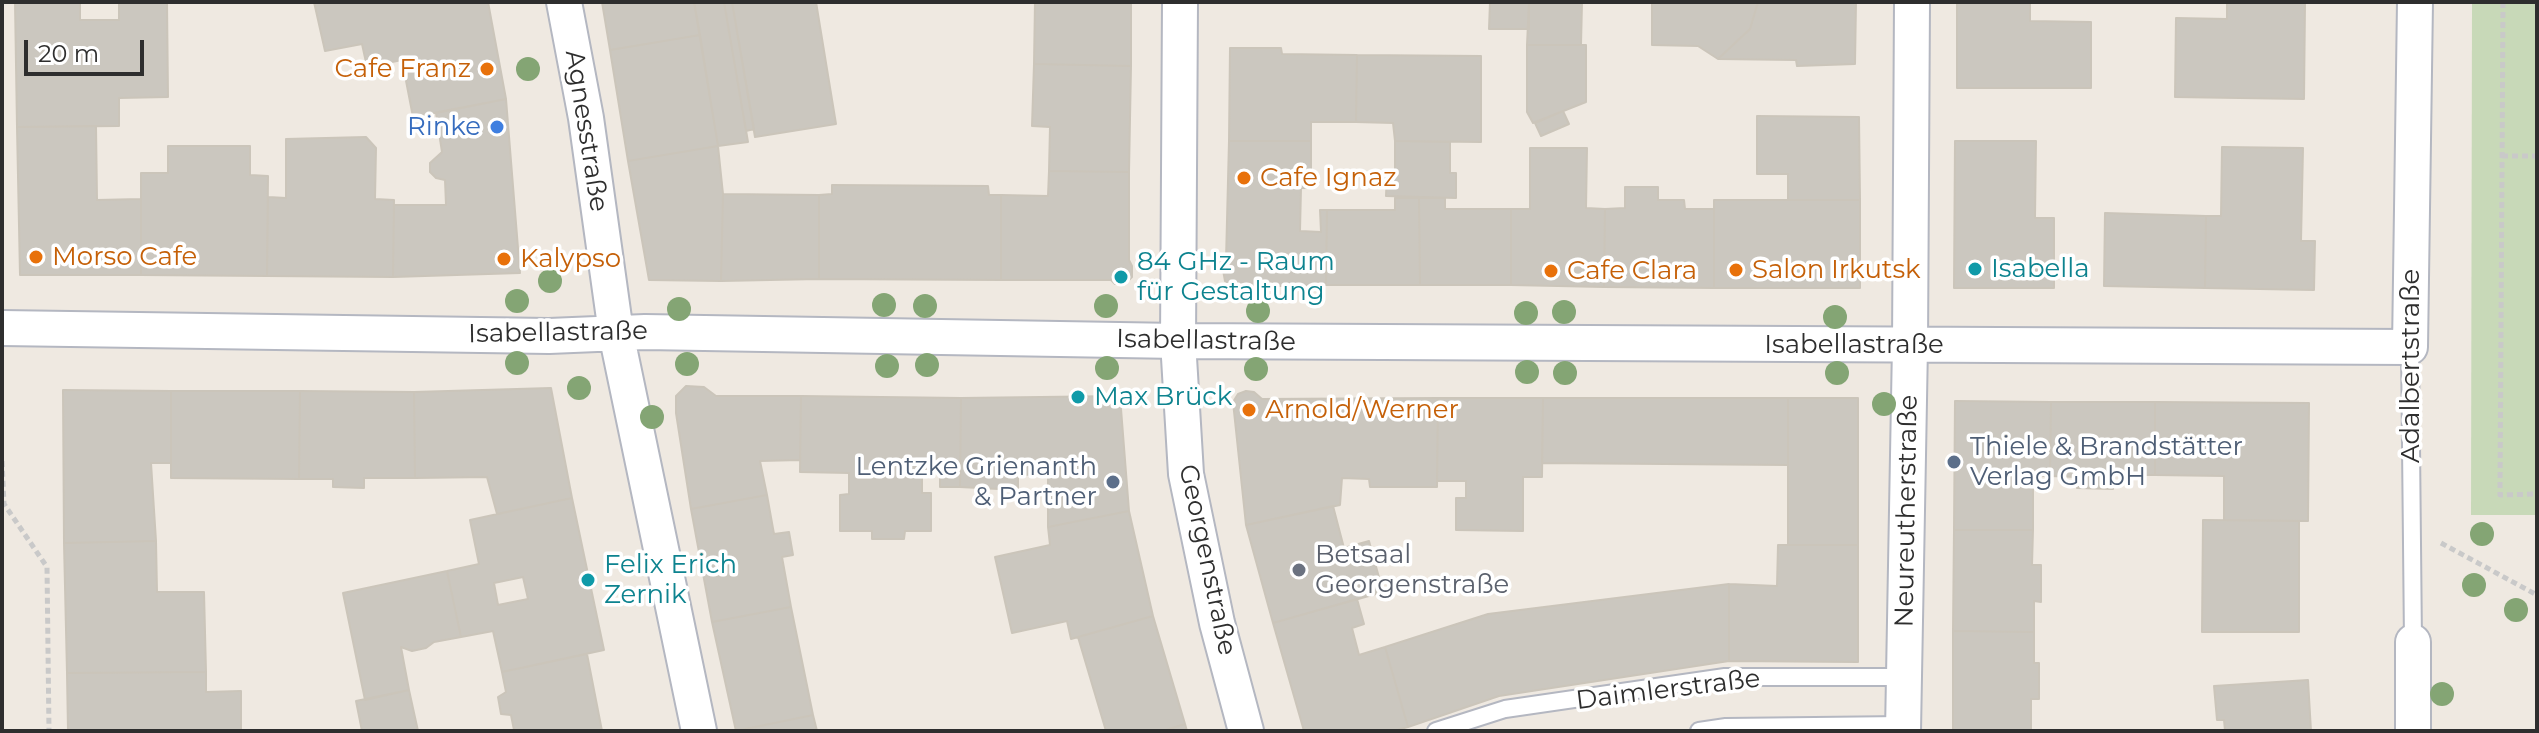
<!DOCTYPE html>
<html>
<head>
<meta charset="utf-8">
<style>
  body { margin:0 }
  #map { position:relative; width:2539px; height:733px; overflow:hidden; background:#efe9e1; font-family:Montserrat,sans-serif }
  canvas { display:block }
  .frame { position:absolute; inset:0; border:4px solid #2e2e2e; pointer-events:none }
  .scale { position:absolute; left:24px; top:40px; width:120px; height:36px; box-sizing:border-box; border:4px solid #2e2e2e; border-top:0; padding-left:10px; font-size:24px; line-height:28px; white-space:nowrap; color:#2e2e2e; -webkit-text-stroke:6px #fff; paint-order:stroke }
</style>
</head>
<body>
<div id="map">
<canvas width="2539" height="733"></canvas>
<div class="frame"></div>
<div class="scale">20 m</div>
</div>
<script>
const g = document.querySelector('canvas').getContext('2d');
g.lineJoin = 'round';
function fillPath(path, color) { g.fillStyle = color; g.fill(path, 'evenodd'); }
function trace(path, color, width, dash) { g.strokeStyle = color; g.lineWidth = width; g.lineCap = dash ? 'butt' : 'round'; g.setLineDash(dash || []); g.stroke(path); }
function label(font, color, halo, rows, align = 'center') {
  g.font = font + ' Montserrat,sans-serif'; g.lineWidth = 7; g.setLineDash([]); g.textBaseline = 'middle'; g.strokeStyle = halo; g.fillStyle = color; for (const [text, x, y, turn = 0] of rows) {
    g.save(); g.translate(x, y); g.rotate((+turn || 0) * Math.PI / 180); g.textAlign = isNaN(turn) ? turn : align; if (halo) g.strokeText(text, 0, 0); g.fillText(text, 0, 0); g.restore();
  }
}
fillPath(new Path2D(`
  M2472 2H2537V515H2471Z`), '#c8d9b8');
const building = new Path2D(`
  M15 2H80V20H119V2H167L168 97 119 98V126L17 127Z
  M314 2H488L506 99 413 117 402 60 367 67 362 44 325 51Z
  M694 2 700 35 610 50 602 2Z
  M694 2H724L748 142 718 146Z
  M724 2H732L754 129 746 131Z
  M732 2H816L836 124 755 137Z
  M1035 2H1131V66L1034 64Z
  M1490 2H1529V29H1489Z
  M1529 2H1582L1581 45H1527Z
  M1652 2H1758L1750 29 1718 59 1698 46 1652 45Z
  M1758 2H1856L1855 64 1797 66 1796 60 1718 59 1750 29Z
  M1957 2H2030V21L2091 22V88H1957Z
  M2227 2H2305L2304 99 2175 97 2176 18 2227 19Z
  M700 35 718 146 628 161 610 50Z
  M1527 45H1586V102L1533 123 1527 112Z
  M1230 48H1281L1282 54 1357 55 1356 122H1311V141H1229Z
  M1357 55 1481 56V142L1395 141 1393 123 1356 122Z
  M1034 64 1131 66 1129 172 1049 171 1050 127 1032 126Z
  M506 99 520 273 393 277 394 205H446L445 180 436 178 430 172V163L442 152 436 113Z
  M1563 111 1569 124 1541 136 1535 123Z
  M1757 116 1859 117 1860 200H1788V174H1757Z
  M96 126 97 200 141 199V275H20L17 127Z
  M366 137 376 148 375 199 394 200 393 277 267 276 268 197 286 198V139Z
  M1229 141H1311V188H1301L1300 231 1321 232 1320 210H1327L1326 285 1235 287 1225 281 1223 270 1226 260Z
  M1395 141 1450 142V173H1456V198L1386 196 1387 173H1395Z
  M1955 141H2036L2035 218H2054V288H1954Z
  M168 146H250V175L268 176 267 276 141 275V173H168Z
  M718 146 723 194 721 281 649 280 628 161Z
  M2222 147 2303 148 2301 241H2315L2314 290 2205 288 2206 216H2221Z
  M1530 148H1587L1586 208 1605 209 1604 287 1511 285V209H1530Z
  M1049 171 1129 172V260L1132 266V277L1125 284H1115L1111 280H1001V195L1048 196Z
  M832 185 988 186 989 195H1001V280L819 279V195L832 194Z
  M1625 187H1658V200H1684L1685 209H1714V288L1604 287 1605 209 1625 208Z
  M723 194 819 195V279L721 281Z
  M1395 198H1419L1420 285H1326L1327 210H1395Z
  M1419 198H1445V209H1511V285H1420Z
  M1714 200H1860V288H1714Z
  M2105 213 2206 216 2205 288 2104 286Z
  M686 386 704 387 716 396H801L800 460 760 461 767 495 691 509 676 413V396Z
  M551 388 572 498 497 514 487 477 415 478 414 392Z
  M63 390 171 391V463H151L156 541 64 543Z
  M171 391H300L299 479 171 478Z
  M300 391 414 392 415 478H364V488L333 487V479H299Z
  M1246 391 1254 392 1262 399 1438 398 1437 487H1370L1369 479 1342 478 1340 505 1246 525 1233 402 1238 394Z
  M801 396 961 398 960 487H940V472H922V493H931V531H905L904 539H872V531H840V495L849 494V473L800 472Z
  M1120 396 1129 511 1048 527V474L1018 475V490L960 487 961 398Z
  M1438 398H1543L1542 477H1523V531L1456 530V498H1466V481H1437Z
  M1543 398H1788V465L1542 463Z
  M1788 398H1858V545H1788Z
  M1955 401 2051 402 2050 476H2033V530H1954Z
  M2051 402H2155V475H2113V489L2077 488V477L2050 476Z
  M2155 402 2309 403 2308 521 2224 520V476L2155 475Z
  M767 495 774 534 789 532 793 555 782 557 791 607 712 622 691 509Z
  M572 498 604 650 502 672 493 631 461 637 447 571 479 564 470 520ZM523 577 528 599 498 605 494 583Z
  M1333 506 1344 548 1369 541 1383 592 1273 623 1246 525Z
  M1129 511 1153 616 1071 639 1067 621 1012 633 995 557 1050 545 1048 527Z
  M2203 520 2299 521V632H2202Z
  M1954 530H2033L2032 565H2041V602L2034 601V632L1953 631Z
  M156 541 157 592H204L206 672 67 673 64 543Z
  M1778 545H1858V662L1729 661V584L1777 586Z
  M447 571 461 637 434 642 426 648 412 651 401 647 409 690 365 700 343 593Z
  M1729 584V661L1499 696 1408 727 1385 647 1488 614Z
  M1357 599 1364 624 1352 628 1359 655 1385 647 1408 727 1393 731H1304L1273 623Z
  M791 607 813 715 736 731 712 622Z
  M1153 616 1185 724 1163 731H1106L1078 637Z
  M1953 631 2034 632V663H2039V699H2031V731H1953Z
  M587 654 602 731H508L514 730 511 715 501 714 498 697 506 692 502 672Z
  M206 672V692L241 691V731H68L67 673Z
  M2308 680 2311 731H2225L2224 720H2217L2214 686Z
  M409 690 418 731H362L356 701Z
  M813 715 817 731H736Z
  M1185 724 1187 731H1163Z`);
fillPath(building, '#cbc7bf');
trace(building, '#cbc5ba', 2);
const service = new Path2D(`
  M2410 347 2413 642
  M1436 731 1505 709 1725 677H1903
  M1699 731 1726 727 1903 725`);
const minor = new Path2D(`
  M564 2 586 118 616 333 699 731
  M1180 2 1178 341 1186 474 1217 623 1246 731
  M2 328 549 336 645 332 1178 341 2410 347 2415 2
  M1903 731 1910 345 1912 2
  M2413 731V642`);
trace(service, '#b4b7c1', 20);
trace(minor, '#b4b7c1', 38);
trace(new Path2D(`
  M2503 2 2500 495 2537 494
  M2502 156H2537
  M2 461 4 504 47 567 49 731
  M2441 543 2537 595`), '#c9c9c9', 5, [6, 4]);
trace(service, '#fff', 16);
trace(minor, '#fff', 34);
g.fillStyle = '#84a574';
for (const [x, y] of [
  [528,69],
  [550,281],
  [517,301],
  [884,305],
  [925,306],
  [1106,306],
  [679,309],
  [1258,311],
  [1564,312],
  [1526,313],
  [1835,317],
  [517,363],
  [687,364],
  [927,365],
  [887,366],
  [1107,368],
  [1256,369],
  [1527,372],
  [1565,373],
  [1837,373],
  [579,388],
  [1884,404],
  [652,417],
  [2482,534],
  [2474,585],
  [2516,610],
  [2442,694]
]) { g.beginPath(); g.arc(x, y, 12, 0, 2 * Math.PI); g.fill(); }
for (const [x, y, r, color] of [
  [487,69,8,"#e8710a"],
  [497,127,8,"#3f7fe0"],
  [1244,178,8,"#e8710a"],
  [36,257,8,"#e8710a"],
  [504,259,8,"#e8710a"],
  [1975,269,8,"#0f9aa8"],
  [1736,270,8,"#e8710a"],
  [1551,271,8,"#e8710a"],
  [1121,277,8,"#0f9aa8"],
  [1078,397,8,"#0f9aa8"],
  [1249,410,8,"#e8710a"],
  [1954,462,8,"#5c6f8a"],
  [1113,482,8,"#5c6f8a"],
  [1299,570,8,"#6b7280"],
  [588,580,8,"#0f9aa8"]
]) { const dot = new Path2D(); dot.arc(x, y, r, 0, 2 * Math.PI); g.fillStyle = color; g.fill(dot); trace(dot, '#fff', 3); }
label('26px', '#c56008', '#fff', [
  ["Cafe Franz",471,69,"right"],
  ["Cafe Ignaz",1260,178],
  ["Morso Cafe",52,257],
  ["Kalypso",520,259],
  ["Salon Irkutsk",1752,270],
  ["Cafe Clara",1567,271],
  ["Arnold/Werner",1265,410]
], 'left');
label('26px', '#366cbe', '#fff', [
  ["Rinke",481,127]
], 'right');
label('26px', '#2e2e2e', '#fff', [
  ["Agnesstraße",586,131,81],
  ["Isabellastraße",558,333,-1],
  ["Isabellastraße",1206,341,1],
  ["Isabellastraße",1854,345],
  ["Adalbertstraße",2411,366,-90],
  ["Neureutherstraße",1907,511,-89],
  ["Georgenstraße",1207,560,78],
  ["Daimlerstraße",1668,690,-7]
]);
label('26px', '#0d838f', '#fff', [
  ["84 GHz - Raum",1137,262],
  ["für Gestaltung",1137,292],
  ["Isabella",1991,269],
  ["Max Brück",1094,397],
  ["Felix Erich",604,565],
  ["Zernik",604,595]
], 'left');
label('26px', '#4e5e75', '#fff', [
  ["Thiele & Brandstätter",1970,447],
  ["Verlag GmbH",1970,477],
  ["Lentzke Grienanth",1097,467,"right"],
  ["& Partner",1097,497,"right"]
], 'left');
label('26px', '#5b616d', '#fff', [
  ["Betsaal",1315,555],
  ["Georgenstraße",1315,585]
], 'left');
</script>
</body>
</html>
